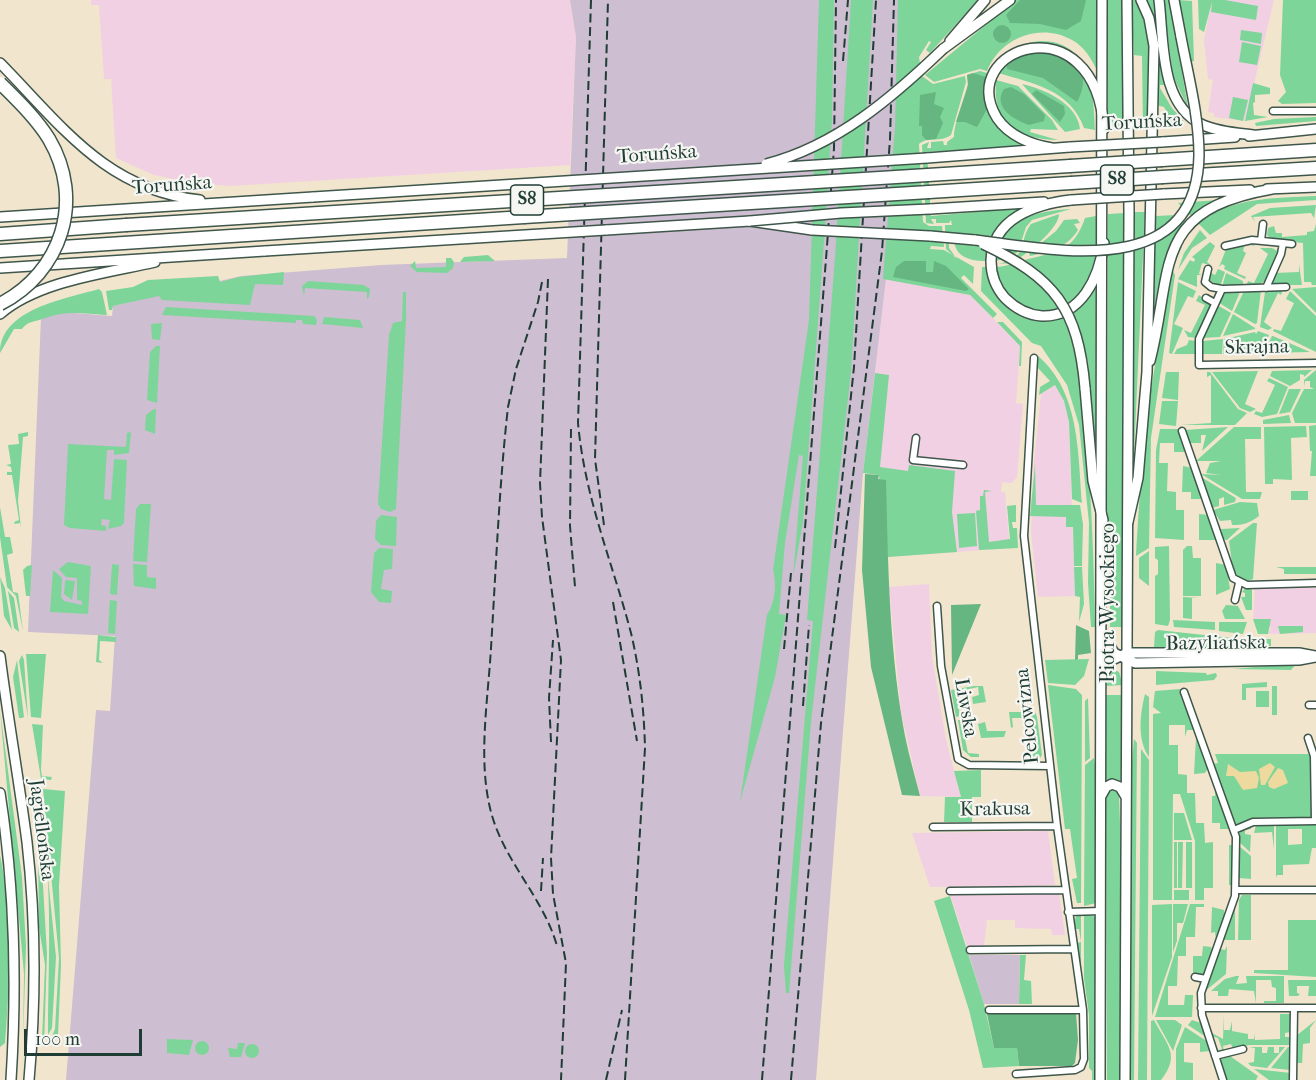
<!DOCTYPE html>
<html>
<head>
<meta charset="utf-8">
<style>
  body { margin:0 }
  #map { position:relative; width:1316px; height:1080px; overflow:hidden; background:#f2e5ce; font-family:"IM FELL French Canon",serif }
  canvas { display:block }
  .scale { position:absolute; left:24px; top:1029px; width:118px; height:27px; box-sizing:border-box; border:3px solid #1f3d34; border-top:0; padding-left:8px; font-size:18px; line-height:21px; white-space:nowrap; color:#1f3d34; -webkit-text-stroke:4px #f6f6f2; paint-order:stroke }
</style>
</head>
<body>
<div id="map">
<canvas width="1316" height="1080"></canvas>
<div class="scale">100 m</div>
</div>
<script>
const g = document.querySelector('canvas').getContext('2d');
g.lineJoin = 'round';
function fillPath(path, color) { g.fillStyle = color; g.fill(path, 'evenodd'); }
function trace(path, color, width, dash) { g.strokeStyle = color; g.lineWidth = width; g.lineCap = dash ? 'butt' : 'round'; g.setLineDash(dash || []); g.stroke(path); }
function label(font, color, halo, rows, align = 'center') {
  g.font = font + ' "IM FELL French Canon",serif'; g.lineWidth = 4.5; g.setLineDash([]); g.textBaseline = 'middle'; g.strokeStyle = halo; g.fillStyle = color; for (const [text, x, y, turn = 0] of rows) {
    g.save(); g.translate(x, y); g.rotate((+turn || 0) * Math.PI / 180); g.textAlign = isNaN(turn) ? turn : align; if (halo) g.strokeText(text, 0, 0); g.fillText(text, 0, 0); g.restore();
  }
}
fillPath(new Path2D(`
  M91 0H570L576 37 570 165 231 186 192 183 154 175 116 158 111 79H104L99 5H91Z
  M1212 0H1274L1245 121 1214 117V113L1208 112 1213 80 1208 79 1204 40Z
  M886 279 970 295 1020 346 1016 403 1023 404 1017 477 1012 483 1002 482 1001 492H1005L1010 548 888 557 878 475 863 473Z
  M1055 385 1064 401 1069 422 1075 596 1038 597 1031 532 1034 462 1041 394Z
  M929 584 932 656 946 740 961 797 920 796 901 712 889 587Z
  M1255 588H1316V633L1268 634 1271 628 1253 619Z
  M1048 831 1055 885 1021 886 930 887 912 833Z
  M950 894H1059L1065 935H1052L1051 929 1015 928V920H987L984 946 967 947Z`), '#f1d0e3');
fillPath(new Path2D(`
  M570 0H926L890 279H886L863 473 816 1080H66L96 710 110 711 115 636 28 632 41 317 62 312 112 316 113 306 241 276 381 265 567 258 576 37Z
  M969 955H1020L1019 1004H984Z`), '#cebed1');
fillPath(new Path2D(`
  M819 0H834L832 120 824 242 803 522 793 577 803 456 799 455 785 543 779 614 786 615 775 677 740 802 767 615C775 602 777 584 773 570L809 320Z
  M851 0H873L851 372 811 722 789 993H786L784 965 813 621 807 620 835 257Z
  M898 0H978L930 53 926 50 931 42 929 41 919 57 922 76 933 84 965 76 966 82 951 135C941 143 927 136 919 144L923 222 929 226H942L944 247 931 246 930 249 944 250 974 267 973 284 964 275 961 278 997 314 993 318 970 295 883 279 895 127Z
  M1016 0H1097L1098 72C1091 59 1085 47 1072 40 1040 22 1000 38 987 71L980 69 934 82 925 75Z
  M1106 0H1122L1124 128 1108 129Z
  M1131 0H1155L1164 71 1189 120 1186 121 1172 104 1164 85H1160V88L1172 108 1185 123 1173 124 1164 107 1156 105 1157 43 1149 5 1140 9C1154 46 1149 88 1148 129H1143L1142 56 1134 55Z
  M1163 0H1170L1188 108 1173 76Z
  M1178 0 1192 1 1194 61 1191 62Z
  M1198 0H1225L1258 6 1256 20 1211 12 1212 2 1204 32 1199 29Z
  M1283 0H1316V103L1282 104 1278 101 1286 92 1280 75Z
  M1241 30 1262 33 1261 44 1240 40Z
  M1040 41C1090 40 1094 92 1095 130L1084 128C1071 90 1032 83 998 73 1009 56 1017 43 1040 41Z
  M1242 42 1261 46 1257 65 1239 62Z
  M980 71 987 73C979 111 997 129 1027 146L927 152 931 216 1021 208C1003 223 987 236 986 261 968 261 953 256 954 236L949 235V248L957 259 946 249 945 225H952L951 220 949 223H936V219H931L934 224 926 223 922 145 929 142 927 148H931V142L943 141 944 145H947V142L954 137C954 116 972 95 967 75Z
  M996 80 1018 86 1052 120 1058 130 1031 129 1030 132 1058 140C1017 139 992 123 996 80Z
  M1253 83 1270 88V94L1255 95V102L1253 103 1254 115 1268 117 1245 121Z
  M1022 84C1044 89 1077 103 1080 129L1065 132Z
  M1233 97 1248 100 1243 121 1229 118Z
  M1316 117V121L1256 126 1255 123 1274 119Z
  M1316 196V200L1257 204 1210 235 1198 223C1232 197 1275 198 1316 196Z
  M1218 200 1192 217 1178 203Z
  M1316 205 1314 218 1311 213 1253 217 1255 222 1251 216 1270 208Z
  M1071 209 1032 220 1026 227 1018 252 1005 259 995 261C998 219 1036 211 1071 209Z
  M1153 211H1156V216L1176 215 1186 221C1159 253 1156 301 1150 343Z
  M1133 212H1145L1133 477H1132Z
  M1125 213 1123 627H1110V558L1107 530 1108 214Z
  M1059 214C1059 229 1026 255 1013 262 1009 264 1003 263 998 264 1031 256 1017 243 1031 224Z
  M1096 216C1096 241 1099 272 1082 293 1061 319 1020 316 1002 288 997 281 998 275 997 267 1009 266 1017 262 1028 259 1059 252 1074 250 1085 218Z
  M1077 219 1080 223 1074 224 1078 230C1068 247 1049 252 1030 256L1029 253 1056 231 1064 220Z
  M1316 224V285H1312L1311 282H1304L1303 243 1272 240 1267 235 1268 228 1274 226 1276 233H1282V237L1307 235V232L1314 231Z
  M1200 230 1207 238 1192 248 1178 270 1184 253Z
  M1210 242 1215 246 1207 262 1211 265 1202 263 1199 274 1202 275H1197V287L1178 279 1190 260 1194 262 1195 259 1192 257Z
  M1252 242 1255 246 1245 244 1243 251 1246 253 1237 273 1246 277 1245 279 1224 269 1225 266 1222 264 1219 267 1227 247Z
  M1180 246 1182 247 1172 269 1175 275 1151 438 1149 548 1136 556C1140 483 1146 404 1161 335 1167 305 1166 274 1180 246Z
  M1260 248H1272L1279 252C1271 272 1271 286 1246 286L1248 281 1254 283 1268 254Z
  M488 255 495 261 460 262 464 257Z
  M446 258H451L454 262 453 268 447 273 417 272 410 266 415 261 416 268 446 267Z
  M1299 264 1302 285H1272L1275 273 1299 272Z
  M982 267H986L988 280 1009 307 1063 316C1080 359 1083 403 1087 449 1092 508 1094 567 1095 627H1091L1088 583 1089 523 1079 425 1067 385 1041 346 1032 343 981 291Z
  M1218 269 1225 272 1220 287 1208 279 1209 272 1215 275Z
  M284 272 283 285 255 284 250 305 162 300 159 296 113 306 112 310H109L106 291 133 287 148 280 218 276 220 282 239 277Z
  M1226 273 1243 281V286L1222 287Z
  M308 281 364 285 370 289 369 297 367 299V292L305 288 304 296 302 286Z
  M1098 282 1097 482 1088 361 1073 312 1090 297Z
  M1178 282 1196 291 1193 298 1188 296 1174 324 1183 328 1172 354 1169 353Z
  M1316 287V313L1292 289Z
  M99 289 102 292 107 315C78 313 66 310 39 320 32 322 27 322 22 329H14L0 353C0 309 65 299 99 289Z
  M1283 289 1281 295 1278 293 1264 322 1272 328 1268 330 1260 327 1265 292Z
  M1261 290 1257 323 1255 324 1234 312 1244 291Z
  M1225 291 1240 292 1232 311 1218 302Z
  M1290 291 1316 316V352L1273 331 1274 329 1281 331 1294 303 1286 299Z
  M403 292H406V319L396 509 390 512 381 509 378 504 389 335 393 323 402 321Z
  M1199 295 1212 306 1197 338 1188 337 1184 330 1191 333 1205 305 1196 301Z
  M1217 305 1231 313 1220 337 1202 338Z
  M166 307 314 316 317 320 316 325 303 324 302 320H296V323L162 315Z
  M1233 314 1255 328V329L1223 336Z
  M324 317 360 320 363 328 322 324Z
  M997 322H1003L1022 342 1021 366H1019L1020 346Z
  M162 323 160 340 152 339 151 324Z
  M1258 331 1269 335 1262 353 1223 354 1224 339 1255 332 1256 334Z
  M1272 336H1273L1310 352 1264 353Z
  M1223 339 1222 354H1203V341Z
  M1189 340 1197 341V354H1174L1177 349 1187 345Z
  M156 346H160L157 403 147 400 150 352Z
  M1038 356C1080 392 1078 453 1082 503L1072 499 1069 422 1064 401 1055 385 1039 395 1040 387 1050 381 1038 368Z
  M1312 370 1304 377V375L1300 374V380L1290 386 1270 376 1272 371Z
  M1316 370V423H1295L1292 413 1304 389H1314L1310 387V381H1305L1304 387V380Z
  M1258 371 1245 404 1256 409 1250 412 1240 408 1212 372Z
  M1166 372H1179L1178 400 1162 398Z
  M1207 372H1210L1238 409 1247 413 1235 425H1181L1211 423V375L1207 377Z
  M875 373 889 375 880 467 908 471 909 465 955 471 952 512 957 552 888 557 879 475 863 473Z
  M1269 378 1288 387 1277 414 1262 417 1254 414 1256 411 1262 413 1275 385 1267 381Z
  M1289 389H1301L1290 412 1279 414Z
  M1162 401H1178L1176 426 1159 424Z
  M154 409H156L155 434 145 430 146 415Z
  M1289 415 1291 423 1263 424V420Z
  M1316 425V476H1310L1312 451H1310L1309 426Z
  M1306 426 1307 437 1291 438 1292 480 1273 479V484H1265L1264 427Z
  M1228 427 1202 451 1206 435H1201V443H1189L1185 430Z
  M1234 427H1261V439H1245L1246 492H1262L1260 499H1242L1201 474 1221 475 1206 473 1210 463 1221 461H1196Z
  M1160 429H1179L1186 449 1184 452H1174V443H1160L1159 463H1168L1167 491 1176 492V510H1184V540L1155 538 1156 450Z
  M28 432V436L23 437 18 501 21 528 20 523 15 524 14 522 19 520 12 475H7V472H12L11 467 6 465 11 464 8 445 19 444 18 434Z
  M131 432 129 453 114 455V450H107L104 499 111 500 114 459 127 460 124 523 121 526 108 529 110 520 102 519 101 525 106 526V531L70 528 64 525 68 444 126 447 127 433Z
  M1035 464 1036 505H1080L1083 524 1082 566H1074L1073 527H1066V517L1030 516Z
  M1183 466 1193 468 1201 499H1191V492H1182Z
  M1201 477 1236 498 1235 502 1224 505V497L1219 499V506L1212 508Z
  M984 490 992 491 985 492 989 542 1010 539 1007 506 1016 505V522H1012L1013 528H1017L1018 548 979 550 976 511 980 510V496H983Z
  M1291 491H1308V500H1291Z
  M1240 502 1257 503 1259 516C1248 524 1243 525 1232 525L1231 520 1220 521 1213 510Z
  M140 504H151L147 562 133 561 136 509Z
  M0 507 5 537H10L13 553 7 555 13 592 18 593 23 631 16 596 7 587 0 537Z
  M975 513 977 546 959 548 957 514Z
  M1199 514 1209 515 1216 536 1215 540H1199Z
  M381 515 397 517 396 546 381 545 375 539 376 521Z
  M1253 523H1257L1253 579 1245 582 1233 571 1229 541Z
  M1240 528 1227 540 1223 539 1221 529Z
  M1169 546 1170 620 1168 626 1155 624V576L1158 574V560L1155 558V547Z
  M1187 546H1192L1193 558H1201V596H1183V550Z
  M379 548 393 549 392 569 384 570 381 589 392 591 391 603 379 602 371 592 374 553Z
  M1149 551V586L1139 578V558Z
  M68 562 91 566 88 614 50 612 53 570 62 578 61 597 64 601 82 605V601L77 600V578L66 577 59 569Z
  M1216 563 1226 565 1230 589 1216 595Z
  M112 564 119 565 117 595 110 594Z
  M133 564 147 565V577L156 578V589L134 586Z
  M32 565 30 596H26L23 570 27 566Z
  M1074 567H1082L1084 604 1079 622 1080 597 1075 596Z
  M1276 567H1316V574H1284V569Z
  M0 577 5 588 12 630 4 616Z
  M67 580 75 581 72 600 64 594 65 581Z
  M1246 587 1252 590V610H1246L1241 597H1245V593L1242 592Z
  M8 591 14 598 19 632 14 628Z
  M1183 597 1199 598H1192V619L1183 618Z
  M110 600 117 601 115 634 108 633Z
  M1226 605 1238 606 1245 619H1225L1222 611Z
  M1253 619H1271L1268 634H1258Z
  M1173 620 1215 622V630L1174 627Z
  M1219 622H1247L1243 634 1219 631Z
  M1278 626H1303V632L1280 634Z
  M1158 630 1241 639H1271V646L1256 647 1255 651 1154 648 1155 632Z
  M98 635 116 637V642L100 641 99 660 103 663 96 662Z
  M26 654H46L41 718 31 717Z
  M22 655 24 660 28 718 19 661Z
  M1089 659 1084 676 1075 685 1048 683 1045 660Z
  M17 660 24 717 22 718H19L13 677Z
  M1297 663 1291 670 1233 669Z
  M1113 669 1119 672 1123 685 1106 686Z
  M1156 671 1206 673 1207 675 1216 673 1217 676 1214 680 1156 685Z
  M1267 682V687L1246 688V700H1242V684Z
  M1048 685 1076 689 1082 695 1081 903H1077L1072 879 1077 878 1070 829H1065Z
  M974 686H983L986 702 973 704 972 697 979 695 978 687 956 692 960 716 956 717 951 690Z
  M1272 686H1277V715H1272Z
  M1180 689 1195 730H1187L1185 737V725H1169V745H1178V774L1187 775V793H1195L1196 823H1204L1205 843 1213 842V888H1204V900H1195V841L1180 794H1173L1172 900H1153V714L1161 713 1153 707 1155 691Z
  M1256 691H1269V707H1256Z
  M1145 694 1149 697V757C1137 740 1140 714 1145 694Z
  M1106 695H1123L1122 785 1110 780 1106 782Z
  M1088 698 1090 758 1085 762V701Z
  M0 710 22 877 26 946 23 1041 24 974Z
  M1009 712H1035L1037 717 1042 755 1040 758H1022V755L1034 754 1029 718H1012L1013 727 1011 728Z
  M958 720H961L968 753 979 754V757H971L963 750Z
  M985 722 987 731H1006L1004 737 981 738 978 724Z
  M32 724 43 725 41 770 42 776 52 777 51 780 41 779Z
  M1196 738 1208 768 1205 773 1194 774Z
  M1134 739 1137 743 1134 1080H1129L1131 772Z
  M1141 749 1149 760 1147 1080H1138Z
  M1215 754H1308L1311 756 1313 817 1252 818 1236 825 1213 764 1218 763Z
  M1094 758 1097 779 1096 903 1084 906 1085 765Z
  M981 770V797H972V822H944L945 797H961L954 771Z
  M1215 787 1230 828 1229 829H1220V823H1212V796H1215Z
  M1113 788 1119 794 1122 882 1121 1080H1107L1106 794Z
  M35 789H39L56 957 52 1028 48 1035C48 954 55 869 35 789Z
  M43 789 65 791 59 886 61 965 58 1035 51 1039 55 1029 59 958Z
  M1174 813H1184L1192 840H1174Z
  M1312 823 1316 824V848H1312L1309 864 1283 865V875H1277L1276 878V825ZM1288 829H1302V844L1288 845Z
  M1250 825 1251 829 1245 830V834L1251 835 1250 852 1239 842 1240 830Z
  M1256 825H1274V849L1272 832 1254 833Z
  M1174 842H1177V888H1174Z
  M1178 842H1183L1182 888H1178Z
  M1186 842H1192V888H1186Z
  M1229 845H1234V885H1229Z
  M1239 846 1251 856V879L1239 878Z
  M38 851H41L47 954 44 1047 42 1040 45 965 39 927Z
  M0 855C12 909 10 988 5 1043L0 1047Z
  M1174 890H1189V900H1174Z
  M1242 895H1251V940H1238L1239 900Z
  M950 896 984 1004 994 1048H1017L1019 1066 983 1068 969 1010 934 901Z
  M1172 904V957L1152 1016V905Z
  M1173 904H1188L1183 923H1177V941L1173 952Z
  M1190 904H1204V907H1196L1195 937H1186V956H1178L1177 986H1168V1005H1184L1185 995H1193L1192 1017H1155Z
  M1235 906V940H1224L1223 939Z
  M1212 907 1224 910V919L1216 941 1215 932 1211 933Z
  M1084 914 1096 917V1080H1092V1071L1089 1068V1015L1084 978Z
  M1077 915H1081V978L1076 943 1081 942 1079 929H1075L1074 921Z
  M1288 920H1316V977L1254 973V970H1288Z
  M1203 946 1211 947 1213 952 1204 975 1193 976V956H1202Z
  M1227 946 1226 974 1204 992 1219 949 1225 950Z
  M1020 955H1026L1024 980 1031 981 1032 1004H1019Z
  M1236 976H1239L1236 984 1247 983 1246 976H1284V1003H1264V1001H1276V988L1272 987 1271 980H1256V1003L1254 991 1229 989 1228 996H1218V991H1211L1225 979Z
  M1288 980H1316V996H1308L1309 986H1297V993L1300 994 1298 996H1289Z
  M1224 1014V1030H1230L1232 1021V1031L1248 1034V1039H1254V1033L1255 1040 1280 1039V1014H1292L1291 1032 1285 1033V1037H1291V1045H1249L1233 1049 1231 1044 1223 1046 1224 1051 1220 1052 1217 1051 1222 1049 1218 1038 1211 1036 1210 1032 1223 1039Z
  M1154 1020C1167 1045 1181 1055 1161 1080H1151V1021Z
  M1156 1020H1175L1182 1025 1173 1051Z
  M1192 1020 1201 1023 1206 1037 1188 1025Z
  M1316 1020 1310 1028V1043L1303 1044 1302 1066V1063H1296V1036Z
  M1185 1027 1208 1042 1210 1051 1200 1052V1043H1184V1062L1193 1063V1080H1176V1049Z
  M167 1039 193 1040 189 1055 167 1053Z
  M195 1048a7 7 0 1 1 14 0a7 7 0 1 1-14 0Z
  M238 1043H245L241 1057H230L228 1048 237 1049Z
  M245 1051a7 7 0 1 1 14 0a7 7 0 1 1-14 0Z
  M1249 1047H1262V1053H1267L1268 1047H1274V1053H1279V1047H1285L1267 1068 1251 1066 1248 1063 1254 1062 1255 1048Z
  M1288 1047H1291L1290 1070 1271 1068Z
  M1230 1056 1258 1076 1256 1080H1226L1219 1060Z
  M1254 1069 1291 1073V1080H1269Z`), '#7ed599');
fillPath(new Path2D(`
  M1020 0H1086L1081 21 1066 30 1040 24 1010 23 1006 15Z
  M993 34a9 9 0 1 1 18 0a9 9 0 1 1-18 0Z
  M1038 43C1071 39 1095 72 1077 102L1043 78 1007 69V63Z
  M973 73 986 77V111L977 127 965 122H956L968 85 967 75Z
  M1011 87 1024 94 1045 115 1044 121 1029 125C1014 120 992 107 1004 89Z
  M1036 90 1064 106 1065 114 1060 122 1032 94Z
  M936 92 934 104 944 108 940 117 943 123 936 139 926 140 922 135V126H919L920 95Z
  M904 261H926V272H933L934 261 946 266 969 289 966 291 893 277 896 267Z
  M865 474 879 475 878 479 886 480C888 562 889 643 903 725 907 749 914 772 920 796L902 795 871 667 862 570Z
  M981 604 952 675 951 605Z
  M1076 625 1089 631 1091 653 1078 655V659L1075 660Z
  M1076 1013 1078 1040 1075 1063 1072 1066H1019L1017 1048H994L987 1014Z`), '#66b681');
fillPath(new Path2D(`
  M1270 763 1275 767 1265 785H1261L1259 769Z
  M1228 764 1240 772 1256 771 1259 778 1257 788 1243 790 1234 776H1226Z
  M1278 768 1283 770 1288 783 1274 789 1269 787 1268 782Z`), '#eeda9e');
const street = new Path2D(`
  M1273 111H1316
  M1261 241 1263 224
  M1283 243 1292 244
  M1225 246 1252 240 1283 243 1281 254 1266 288
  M1208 269 1205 282 1211 287 1222 289
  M1286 287 1222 289 1199 339V365L1316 363
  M1206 298 1215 303
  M1182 431 1233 578 1247 585 1316 583
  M916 438 913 460 963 465
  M1235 600 1239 583
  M937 606 941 666 958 759 969 765 1050 766
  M1184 692 1236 837 1235 896 1201 993 1202 1015 1223 1080
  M1309 705H1316
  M1308 738 1314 756 1315 821
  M933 827 1057 826
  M1234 830 1253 822 1316 821
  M1236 890H1316
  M950 891 1065 890
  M1068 912 1101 911
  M970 950 1072 949
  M1195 977 1206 979
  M1201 1008H1316
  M989 1010H1083
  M1215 1056 1243 1049
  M1016 1074 1075 1070 1081 1067 1084 1059 1083 1010 1057 826 1024 536 1034 358
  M1293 1080 1294 1008`);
const secondary = new Path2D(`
  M1104 635 1114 653 1135 663 1299 660 1316 657
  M0 656C8 719 19 780 27 842 36 921 36 1001 29 1080
  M1104 673 1112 660 1127 653H1299L1316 656
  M0 793C15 889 17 984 11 1080
  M1101 796 1106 787 1112 784 1120 787 1126 797
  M1100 1080 1102 0
  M1125 1080 1129 213 1127 0`);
const primary = new Path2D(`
  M1159 0C1164 40 1159 105 1203 125 1219 132 1237 133 1253 135
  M1174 0 1181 37
  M950 41 985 0
  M943 49 1010 0
  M0 63C62 126 106 190 200 200
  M1249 136 1316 129
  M1162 142 1235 137
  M1052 148C1032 145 1009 136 997 118 954 47 1095 0 1104 129
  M927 158 1070 147
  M1267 189 1316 187
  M1163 194 1250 190
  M1071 200C1036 204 992 218 991 261 991 275 996 288 1005 298 1015 308 1028 315 1042 316 1082 317 1099 277 1104 243
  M930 209 1044 202
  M0 217 313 197
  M606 230 750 221 812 230
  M930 236 975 240
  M0 268 265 251
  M0 314C38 281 107 273 155 262
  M1150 361C1174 267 1151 210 1272 189
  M1085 388 1093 481 1103 520
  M1128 522 1138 478 1147 372 1154 46 1149 18 1141 0`);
const highway = new Path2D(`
  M1162 160 1316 150
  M928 175 1070 166
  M1163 177 1316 168
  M929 192 1071 183
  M0 234 126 225
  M0 251 524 217`);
trace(street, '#3f564b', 9);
trace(secondary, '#3f564b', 12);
trace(primary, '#3f564b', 12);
trace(highway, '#3f564b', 15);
trace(street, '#fff', 6);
trace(secondary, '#fff', 9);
trace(primary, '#fff', 9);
trace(highway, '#fff', 12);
trace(new Path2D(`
  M591 0 578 423C585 499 612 561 631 633 640 671 644 709 645 748L625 1080
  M843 61 848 0
  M548 279 540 483 542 517 561 660 551 858 553 894 566 963 561 1080
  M542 282 538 302 516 369 508 407C499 487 496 568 491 648 488 700 478 757 490 808 502 860 543 896 557 946
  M571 429 570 526 575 587
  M604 525 595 459 608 0
  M835 548 854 367 876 0
  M613 602 637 741
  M784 649 791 573
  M803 706 809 625
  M551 742 549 698 553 640
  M541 891 543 858
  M606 1080 622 1010
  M762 1080 827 246 834 148 836 0
  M791 1080 821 723 882 251 890 139 894 0`), '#1f3d34', 2, [9, 4.5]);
const primaryBridge = new Path2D(`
  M1070 147 1162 142
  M766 164C836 146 892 98 943 49
  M313 197 927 158
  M1071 200 1163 194
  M750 221 841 213 930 209
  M812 230 930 236
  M975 240C1057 250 1197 281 1199 155 1199 116 1188 75 1181 37
  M983 244C1055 278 1078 308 1085 388
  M265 251 606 230`);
const highwayBridge = new Path2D(`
  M0 83C17 100 36 118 49 139 85 200 62 272 0 304
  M1070 166 1162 160
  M1071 183 1163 177
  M524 217 929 192
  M126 225 928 175`);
trace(primaryBridge, '#3f564b', 12, []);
trace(highwayBridge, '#3f564b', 15, []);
trace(primaryBridge, '#fff', 9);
trace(highwayBridge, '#fff', 12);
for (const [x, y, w] of [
  [1117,180,33],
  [527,200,33]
]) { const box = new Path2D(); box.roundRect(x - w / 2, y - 15, w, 30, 4.5); g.fillStyle = '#f6f6f2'; g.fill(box); trace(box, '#1f3d34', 1.5); }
label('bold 18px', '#1f3d34', null, [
  ["S8",1117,180],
  ["S8",527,200]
]);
label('20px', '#1f3d34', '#f6f6f2', [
  ["Toruńska",1142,123,-3],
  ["Toruńska",657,155,-4],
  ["Toruńska",172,186,-4],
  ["Skrajna",1257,348,-1],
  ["Piotra Wysockiego",1109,603,-90],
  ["Bazyliańska",1216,644,-1],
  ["Liwska",965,708,80],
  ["Pelcowizna",1028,716,-96],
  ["Krakusa",995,810,-1],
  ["Jagiellońska",41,830,83]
]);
</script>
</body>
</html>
